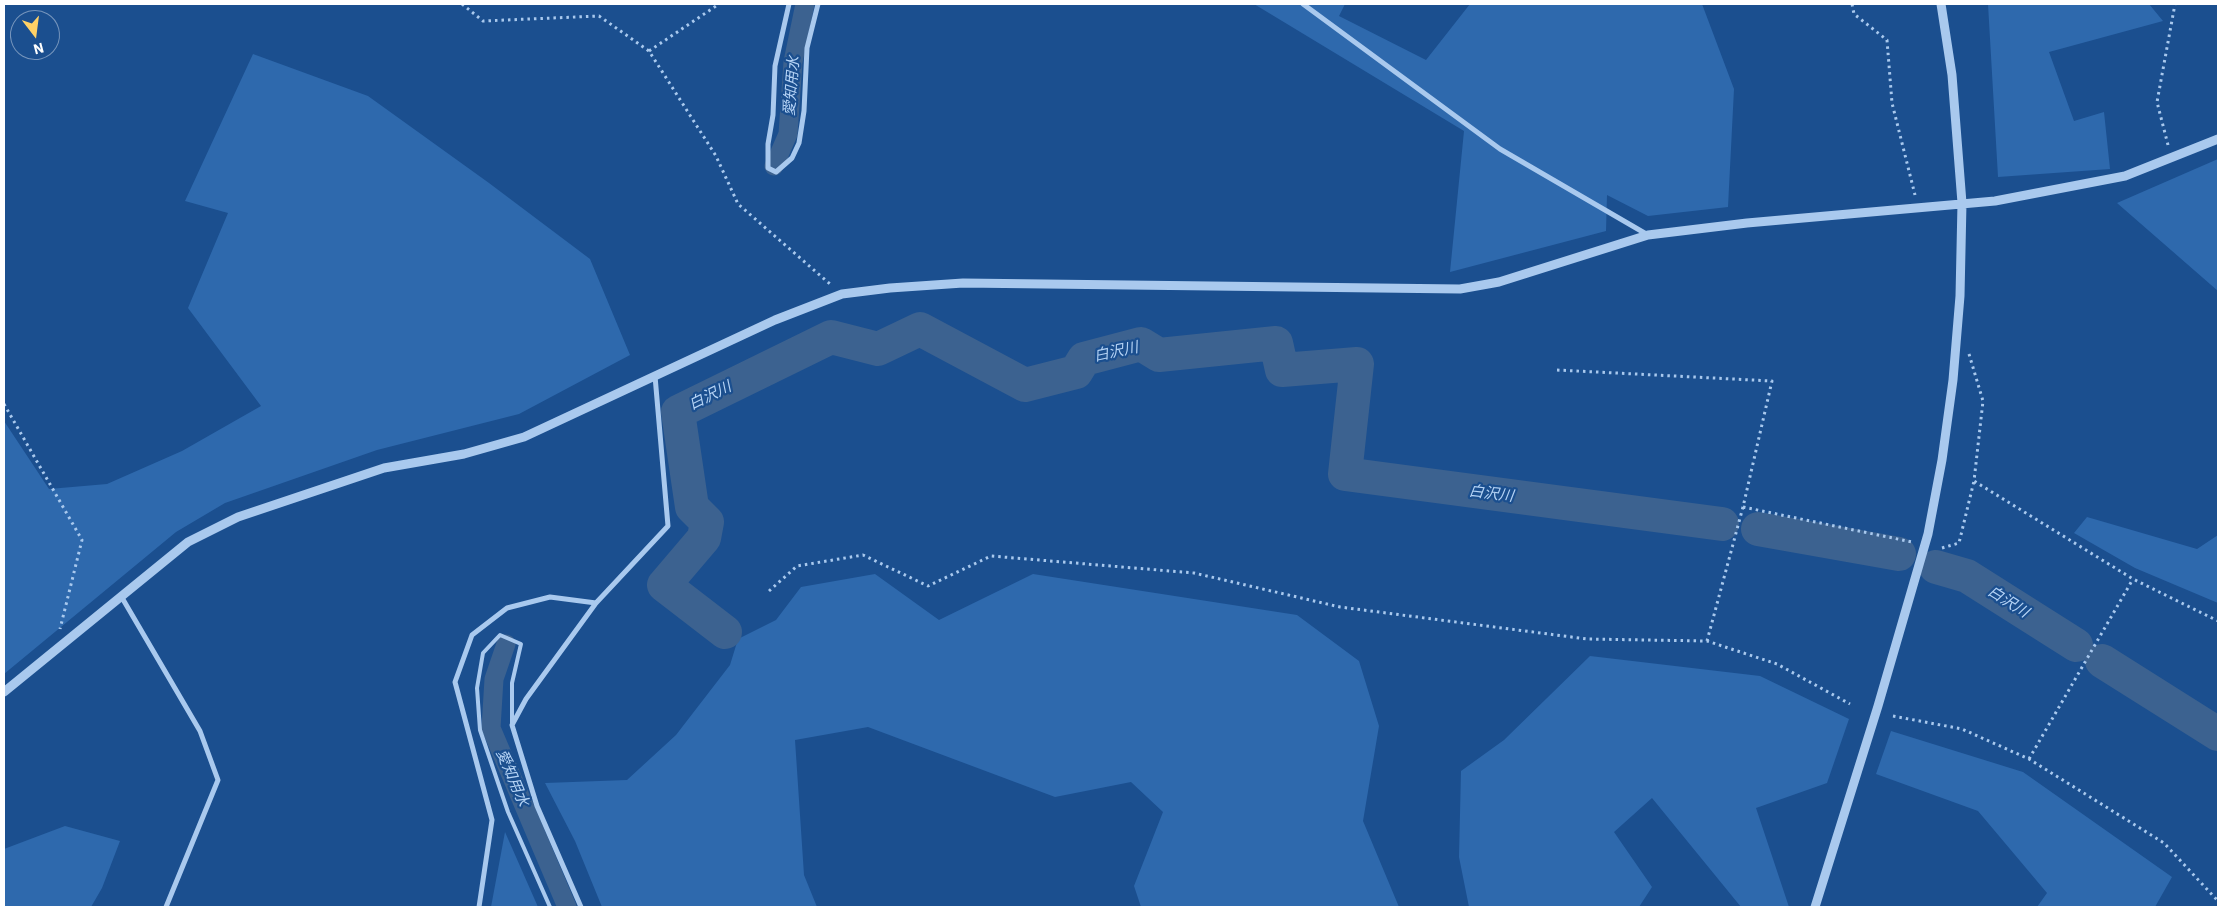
<!DOCTYPE html>
<html>
<head>
<meta charset="utf-8">
<style>
  body { margin:0 }
  #map { position:relative; width:2222px; height:911px; overflow:hidden; background:#1b4f8f; font-family:"IBM Plex Sans",sans-serif }
  canvas { display:block }
  .frame { position:absolute; inset:0; border:5px solid #fff; pointer-events:none }
  .north { position:absolute; left:10px; top:10px; width:50px; height:50px; box-sizing:border-box; background:#1b4f8f; border:1px solid #7695bc; border-radius:50%; rotate:165deg; font-size:14px; font-weight:700; line-height:20px; text-align:center; color:#fff }
  .north::after { content:''; display:block; margin:auto; width:18px; height:22px; background:#ffd166; clip-path:polygon(50% 0,100% 100%,50% 72%,0 100%) }
</style>
</head>
<body>
<div id="map">
<canvas width="2222" height="911"></canvas>
<div class="frame"></div>
<div class="north">N</div>
</div>
<script>
const g = document.querySelector('canvas').getContext('2d');
g.lineJoin = 'round';
function fillPath(path, color) { g.fillStyle = color; g.fill(path, 'evenodd'); }
function trace(path, color, width, dash) { g.strokeStyle = color; g.lineWidth = width; g.lineCap = dash ? 'butt' : 'round'; g.setLineDash(dash || []); g.stroke(path); }
function label(font, color, halo, rows, align = 'center') {
  g.font = font + ' "IBM Plex Sans","Noto Sans JP",sans-serif'; g.lineWidth = 4.5; g.setLineDash([]); g.textBaseline = 'middle'; g.strokeStyle = halo; g.fillStyle = color; for (const [text, x, y, turn = 0] of rows) {
    g.save(); g.translate(x, y); g.rotate((+turn || 0) * Math.PI / 180); g.textAlign = isNaN(turn) ? turn : align; if (halo) g.strokeText(text, 0, 0); g.fillText(text, 0, 0); g.restore();
  }
}
fillPath(new Path2D(`
  M1254 4H1345L1339 16 1426 60 1470 4H1702L1734 89 1728 207 1648 216 1607 195 1606 231 1450 272 1464 131Z
  M1988 4H2149L2163 21 2049 52 2074 121 2104 112 2110 169 1998 177Z
  M253 54 368 96 489 183 590 259 630 355 519 414 377 450 225 503 176 532 4 674V421L49 489 107 484 182 451 261 406 188 308 228 213 185 201Z
  M2218 159V291L2117 203Z
  M2087 517 2197 549 2218 535V603L2135 568 2074 533Z
  M875 574 939 620 1033 574 1297 615 1359 661 1379 726 1363 821 1399 907H1141L1134 886 1163 812 1131 782 1055 797 868 727 795 740 804 875 817 907H602L575 841 545 783 627 780 676 735 730 665 738 639 776 620 801 587Z
  M1590 656 1760 676 1849 719 1827 783 1756 808 1789 907H1741L1652 798 1614 832 1652 887 1639 907H1469L1459 857 1461 771 1504 740Z
  M1891 731 2023 772 2172 877 2155 907H2037L2047 893 1978 811 1876 774Z
  M65 826 120 841 102 888 91 907H4V849Z
  M505 832 538 907H491Z`), '#2e69ad');
trace(new Path2D(`
  M774 166 788 134 793 62 805 4
  M506 644 494 679 491 728 567 907`), '#3c6290', 19);
trace(new Path2D(`
  M1758 529 1899 554
  M1936 567 1967 576 2076 645
  M725 632 664 585 704 538 707 522 692 507 678 412 831 337 878 349 920 329 1025 385 1076 372 1084 359 1141 344 1159 355 1276 343 1282 370 1357 364 1345 474 1722 524
  M2102 661 2218 734`), '#3c6290', 34);
trace(new Path2D(`
  M462 4 483 21 599 16 649 51 716 156 738 204 830 284
  M1852 4 1854 14 1887 40 1892 103 1915 195
  M649 51 719 4
  M2168 145 2157 102 2175 4
  M1969 354 1983 401 1974 481 2133 579 2218 621
  M1557 370 1772 381 1743 507 1707 641
  M4 404 82 540 60 629
  M1743 507 1912 542
  M1942 548 1959 543 1974 481
  M769 591 797 566 863 555 928 586 991 556 1194 573 1340 607 1587 639 1707 641 1777 664 1850 704
  M1893 716 1962 729 2029 759 2164 843 2218 901
  M2029 759 2133 579`), '#a9c9ee', 3, [2.5, 4]);
trace(new Path2D(`
  M512 725V683L521 644 500 635 483 653 477 688 480 730 508 812 550 907`), '#a9c9ee', 4);
trace(new Path2D(`
  M789 4 775 66 773 115 768 144V168L776 172 792 158 799 143 804 111 807 48 818 4
  M1303 4 1500 149 1648 235
  M121 596 200 731 218 780 166 907
  M479 907 492 820 455 682 472 635 507 608 550 597 596 603
  M581 907 537 806 512 725 526 699 596 603 668 526 655 376`), '#a9c9ee', 5);
trace(new Path2D(`
  M4 692 188 542 238 517 384 468 464 454 524 437 775 320 842 294 890 288 963 283 1460 289 1499 282 1648 235 1747 223 1995 201 2125 176 2218 139
  M1815 907 1878 706 1928 534 1942 460 1953 380 1960 296 1962 203 1952 75 1941 4`), '#a9c9ee', 9);
label('italic 15px', '#b5d3f5', '#1b4f8f', [
  ["愛知用水",792,86,-85],
  ["白沢川",1116,352,-12],
  ["白沢川",710,396,-26],
  ["白沢川",1491,494,7],
  ["白沢川",2008,602,32],
  ["愛知用水",512,778,67]
]);
</script>
</body>
</html>
